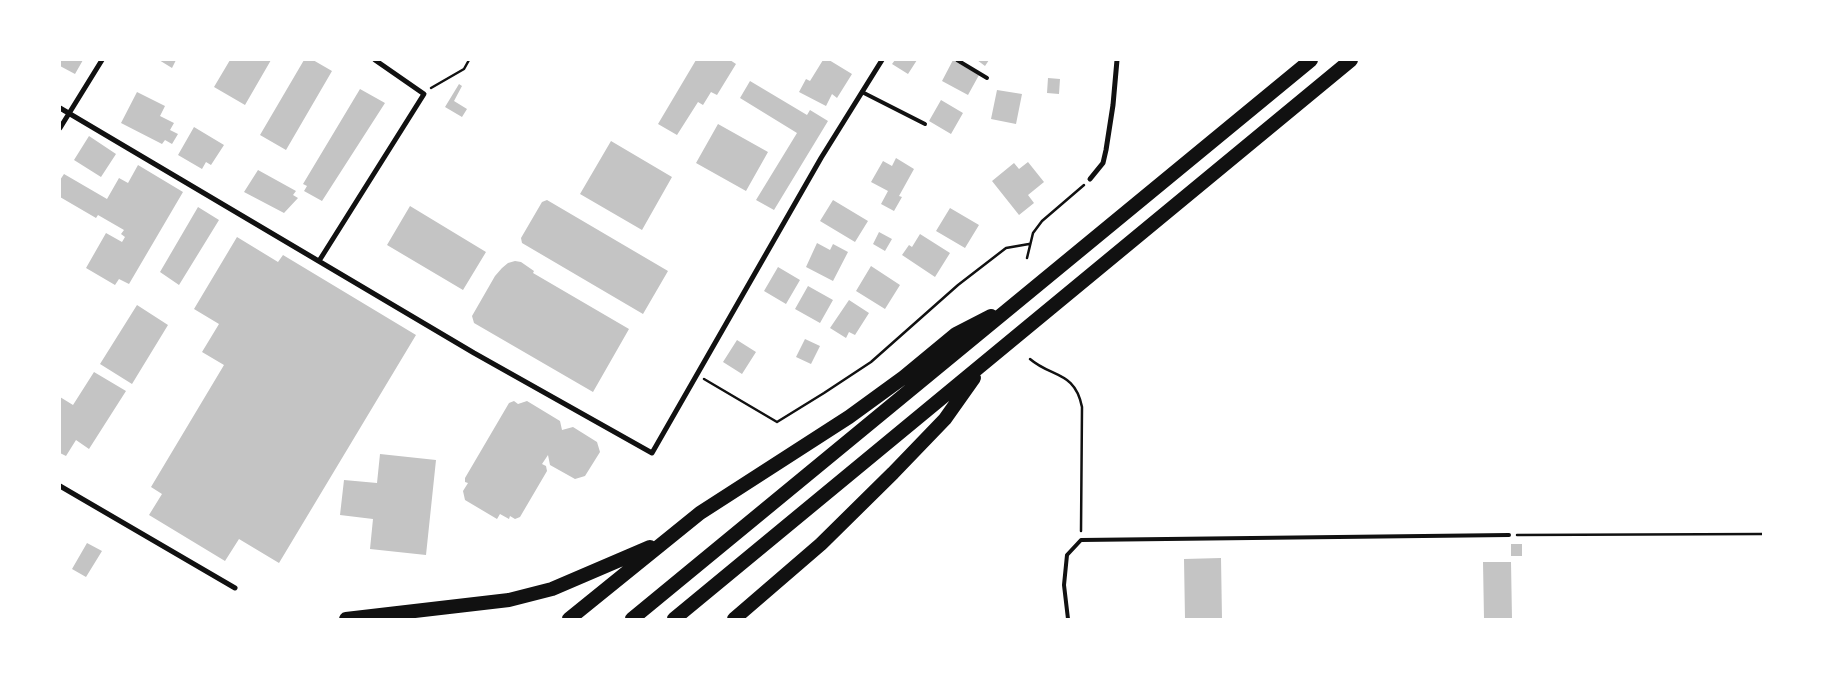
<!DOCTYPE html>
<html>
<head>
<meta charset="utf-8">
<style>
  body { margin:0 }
  #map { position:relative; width:1823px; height:679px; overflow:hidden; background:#fff; font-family:"Titillium Web",sans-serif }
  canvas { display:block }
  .frame { position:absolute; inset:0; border:61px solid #fff; pointer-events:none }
</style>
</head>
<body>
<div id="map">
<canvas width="1823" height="679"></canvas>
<div class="frame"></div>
</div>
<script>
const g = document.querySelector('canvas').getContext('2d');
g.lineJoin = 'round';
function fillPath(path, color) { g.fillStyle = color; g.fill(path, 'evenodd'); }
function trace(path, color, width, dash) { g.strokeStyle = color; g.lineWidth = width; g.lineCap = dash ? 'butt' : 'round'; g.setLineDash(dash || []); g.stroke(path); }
fillPath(new Path2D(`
  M60 60H83L75 74 60 66Z
  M159 60H176L172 68Z
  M230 60H271L245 105 214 87Z
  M304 60H313L332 71 286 150 260 135Z
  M696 60H730L736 64 717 95 711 92 703 105 698 102 677 135 658 124Z
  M823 60H829L852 74 837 98 832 94 826 106 799 92 806 79 810 81Z
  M895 60H917L908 74 892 64Z
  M953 60 979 75 968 95 942 81Z
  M977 60H989L985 66Z
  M1048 78 1060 79 1059 94 1047 93Z
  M750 81 807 115 810 110 828 121 774 210 756 200 797 133 740 98Z
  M459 84 462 86 454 101 467 109 462 117 445 107Z
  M360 89 385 103 322 201 304 191 307 186 303 184Z
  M997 90 1022 94 1016 124 991 119Z
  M137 92 165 106 160 116 174 123 170 130 178 134 172 144 165 140 162 144 121 123Z
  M941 100 963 113 951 134 929 121Z
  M718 124 768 152 746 191 696 163Z
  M194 127 224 145 211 165 206 162 202 169 178 155Z
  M89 136 116 154 101 177 74 160Z
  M611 141 672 177 642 230 580 194Z
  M896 158 914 169 899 196 902 197 894 211 881 204 888 191 871 182 883 161 892 166Z
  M1028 162 1044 182 1028 195 1034 203 1019 215 992 181 1014 163 1019 169Z
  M138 165 183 192 129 284 119 279 115 285 86 268 106 233 122 242 125 237 121 234 124 230 98 215 96 218 60 197V180L64 174 107 199 119 178 128 183Z
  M258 170 296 191 293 195 298 198 284 213 244 192Z
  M547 200 668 271 643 314 522 243 521 238 542 202Z
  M833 200 868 221 855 242 820 221Z
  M410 206 486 252 463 290 387 245Z
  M198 207 219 220 179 285 160 272Z
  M950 208 979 225 965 248 936 231Z
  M879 232 892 239 885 251 873 244Z
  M920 234 950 253 935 277 902 255 909 245 912 247Z
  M237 237 278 262 283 255 416 335 279 563 239 539 225 561 149 515 162 494 151 487 224 365 202 352 219 324 194 309Z
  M817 243 830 250 833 244 848 252 833 281 806 267Z
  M515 261 521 262 534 271 533 273 629 329 593 392 474 323 472 316 495 276 502 268 508 263Z
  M871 266 900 285 885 309 856 291Z
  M778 267 800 280 786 304 764 291Z
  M808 286 833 300 820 323 795 309Z
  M849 300 869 313 855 335 849 332 846 338 830 328Z
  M137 305 168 325 132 384 100 364Z
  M805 339 820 346 811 364 796 357Z
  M737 340 756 352 742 374 723 362Z
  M94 372 126 391 89 449 76 440 66 456 60 453V397L73 405Z
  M514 401 518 404 527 401 560 421 562 430 573 427 597 442 600 452 585 476 575 479 550 465 548 455 542 464 546 466 547 471 520 517 515 519 510 516 509 519 500 514 497 519 465 500 463 491 468 483 465 482V478L509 403Z
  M380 454 436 460 426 555 370 549 373 519 340 515 344 480 377 483Z
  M87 543 102 551 86 577 72 569Z
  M1511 544H1522V556H1511Z
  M1221 558 1222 619H1185L1184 559Z
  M1483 562H1511L1512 619H1484Z`), '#c4c4c4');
trace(new Path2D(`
  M431 88 464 69 469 60
  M1027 258 1033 233 1042 221 1084 185
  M1030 359C1052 378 1075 371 1082 407L1081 531
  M704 379 777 422 824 393 871 362 958 285 1006 248 1029 244
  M1517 535 1763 534`), '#111', 2.5);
trace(new Path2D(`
  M957 60 987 78
  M862 92 925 124
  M1068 619 1064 585 1067 555 1081 540 1509 535`), '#111', 4);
trace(new Path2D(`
  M60 108 474 353 652 453 821 158 882 60
  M60 128 102 60
  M1090 179 1103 163 1106 150 1113 105 1117 60
  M319 261 424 94 375 60
  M60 486 235 588`), '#111', 5);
trace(new Path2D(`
  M346 619 509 600 552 589 650 547
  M569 619 700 513 849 417 904 377 956 334 991 316
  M632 619 1311 60
  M674 619 1351 60
  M734 619 821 544 893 473 945 419 974 378`), '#111', 14);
</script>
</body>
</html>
